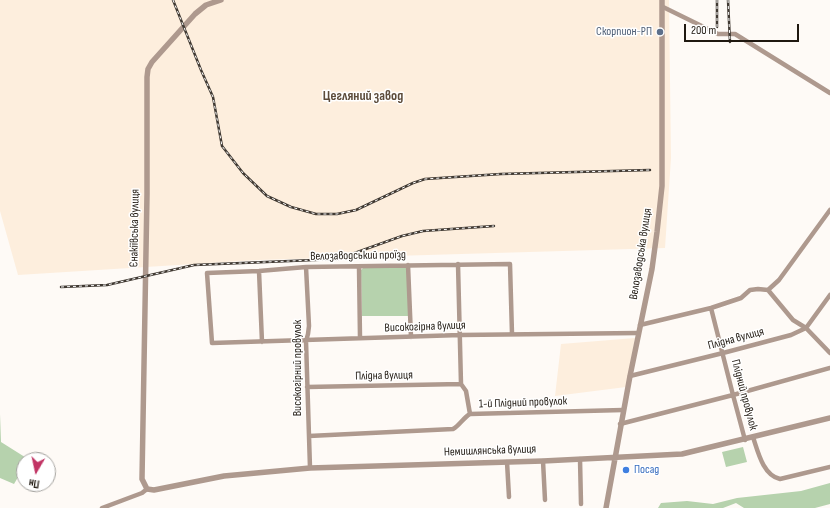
<!DOCTYPE html>
<html>
<head>
<meta charset="utf-8">
<style>
  body { margin:0 }
  #map { position:relative; width:830px; height:508px; overflow:hidden; background:#fefaf6; font-family:"Sofia Sans Condensed",sans-serif }
  canvas { display:block }
  .north { position:absolute; left:16px; top:452px; width:40px; height:40px; box-sizing:border-box; background:#fff; border:1px solid #a5a39f; border-radius:50%; rotate:189deg; font-size:11px; font-weight:700; line-height:16px; text-align:center; color:#1f1810 }
  .north::after { content:''; display:block; margin:auto; width:14px; height:18px; background:#c13464; clip-path:polygon(50% 0,100% 100%,50% 72%,0 100%) }
  .scale { position:absolute; left:684px; top:24px; width:115px; height:18px; box-sizing:border-box; border:2px solid #1f1810; border-top:0; padding-left:5px; font-size:12px; line-height:14px; white-space:nowrap; color:#1f1810; -webkit-text-stroke:3px #fff; paint-order:stroke }
</style>
</head>
<body>
<div id="map">
<canvas width="830" height="508"></canvas>
<div class="north">Пн</div>
<div class="scale">200 m</div>
</div>
<script>
const g = document.querySelector('canvas').getContext('2d');
g.lineJoin = 'round';
function fillPath(path, color) { g.fillStyle = color; g.fill(path, 'evenodd'); }
function trace(path, color, width, dash) { g.strokeStyle = color; g.lineWidth = width; g.lineCap = dash ? 'butt' : 'round'; g.setLineDash(dash || []); g.stroke(path); }
function label(font, color, halo, rows, align = 'center') {
  g.font = font + ' "Sofia Sans Condensed",sans-serif'; g.lineWidth = 3; g.setLineDash([]); g.textBaseline = 'middle'; g.strokeStyle = halo; g.fillStyle = color; for (const [text, x, y, turn = 0] of rows) {
    g.save(); g.translate(x, y); g.rotate((+turn || 0) * Math.PI / 180); g.textAlign = isNaN(turn) ? turn : align; if (halo) g.strokeText(text, 0, 0); g.fillText(text, 0, 0); g.restore();
  }
}
fillPath(new Path2D(`
  M0 0H669L671 158 665 248 258 260 18 275 0 211Z
  M635 338 626 387 555 396 561 344Z`), '#fdeedd');
fillPath(new Path2D(`
  M405 266 407 268 409 316H362L361 270 363 268Z
  M0 414 1 442 28 459 24 460V467L14 484 0 478Z
  M743 447 747 462 726 467 722 452Z
  M830 483V504L815 508H744L736 503 723 508H658L661 503 687 501 713 504 737 498 801 491Z`), '#b6d2ad');
trace(new Path2D(`
  M663 7 718 34H735L830 93
  M458 264 461 384 466 391 470 414
  M408 265 411 337
  M306 267 309 326 308 334 306 341 310 468
  M359 267 360 338
  M259 271 262 342
  M768 290 793 320 806 328 830 353
  M711 308 733 395 745 440
  M640 325 711 308 741 298 750 290 758 289 768 290 779 280 830 210
  M512 334 510 264 306 267 259 271 207 273 212 343 460 335 638 333
  M630 376 723 353 791 335 806 328 830 295
  M307 387 461 384
  M620 424 733 395 830 368
  M309 436 453 429C460 425 463 418 470 414L623 410
  M753 437C758 452 763 475 780 479L830 467
  M580 459 581 504
  M543 461 545 500
  M507 462 509 497
  M102 508 142 493 147 489`), '#ae998e', 4.5);
trace(new Path2D(`
  M221 0 206 5 195 14 152 62 148 69 147 77V194L142 479 147 489 154 490 224 476 310 468 543 461 682 454 830 418
  M606 508 630 376 652 269 657 232 662 186V0`), '#ae998e', 5.5);
const rail = new Path2D(`
  M173 0 201 70 213 97 222 146 243 173 267 196 291 207 316 214H337L356 210 413 183 425 179 501 174 650 170
  M717 0V27
  M728 0 730 42
  M61 287 107 285 194 265 338 259 402 236 423 231 494 226`);
trace(rail, '#403932', 2.5);
trace(rail, '#fff', 1, [3]);
for (const [x, y, r, color] of [
  [660,32,4,"#5c6f8a"],
  [626,470,4,"#3f7fe0"]
]) { const dot = new Path2D(); dot.arc(x, y, r, 0, 2 * Math.PI); g.fillStyle = color; g.fill(dot); trace(dot, '#fff', 1.5); }
label('12px', '#4e5e75', '#fff', [
  ["Скорпион-РП",652,32]
], 'right');
label('12px', '#1f1810', '#fff', [
  ["Єнакіївська вулиця",135,228,-89],
  ["Велозаводська вулиця",641,254,-81],
  ["Велозаводський проїзд",358,256,-1],
  ["Високогірна вулиця",425,327,-2],
  ["Плідна вулиця",736,339,-15],
  ["Високогірний провулок",298,368,-90],
  ["Плідна вулиця",384,376,-1],
  ["Плідний провулок",744,395,75],
  ["1-й Плідний провулок",523,403,-2],
  ["Немишлянська вулиця",490,451,-2]
]);
label('12px', '#366cbe', '#fff', [
  ["Посад",634,470]
], 'left');
label('bold 14px', '#5d4c3b', '#fff', [
  ["Цегляний завод",363,96]
]);
</script>
</body>
</html>
